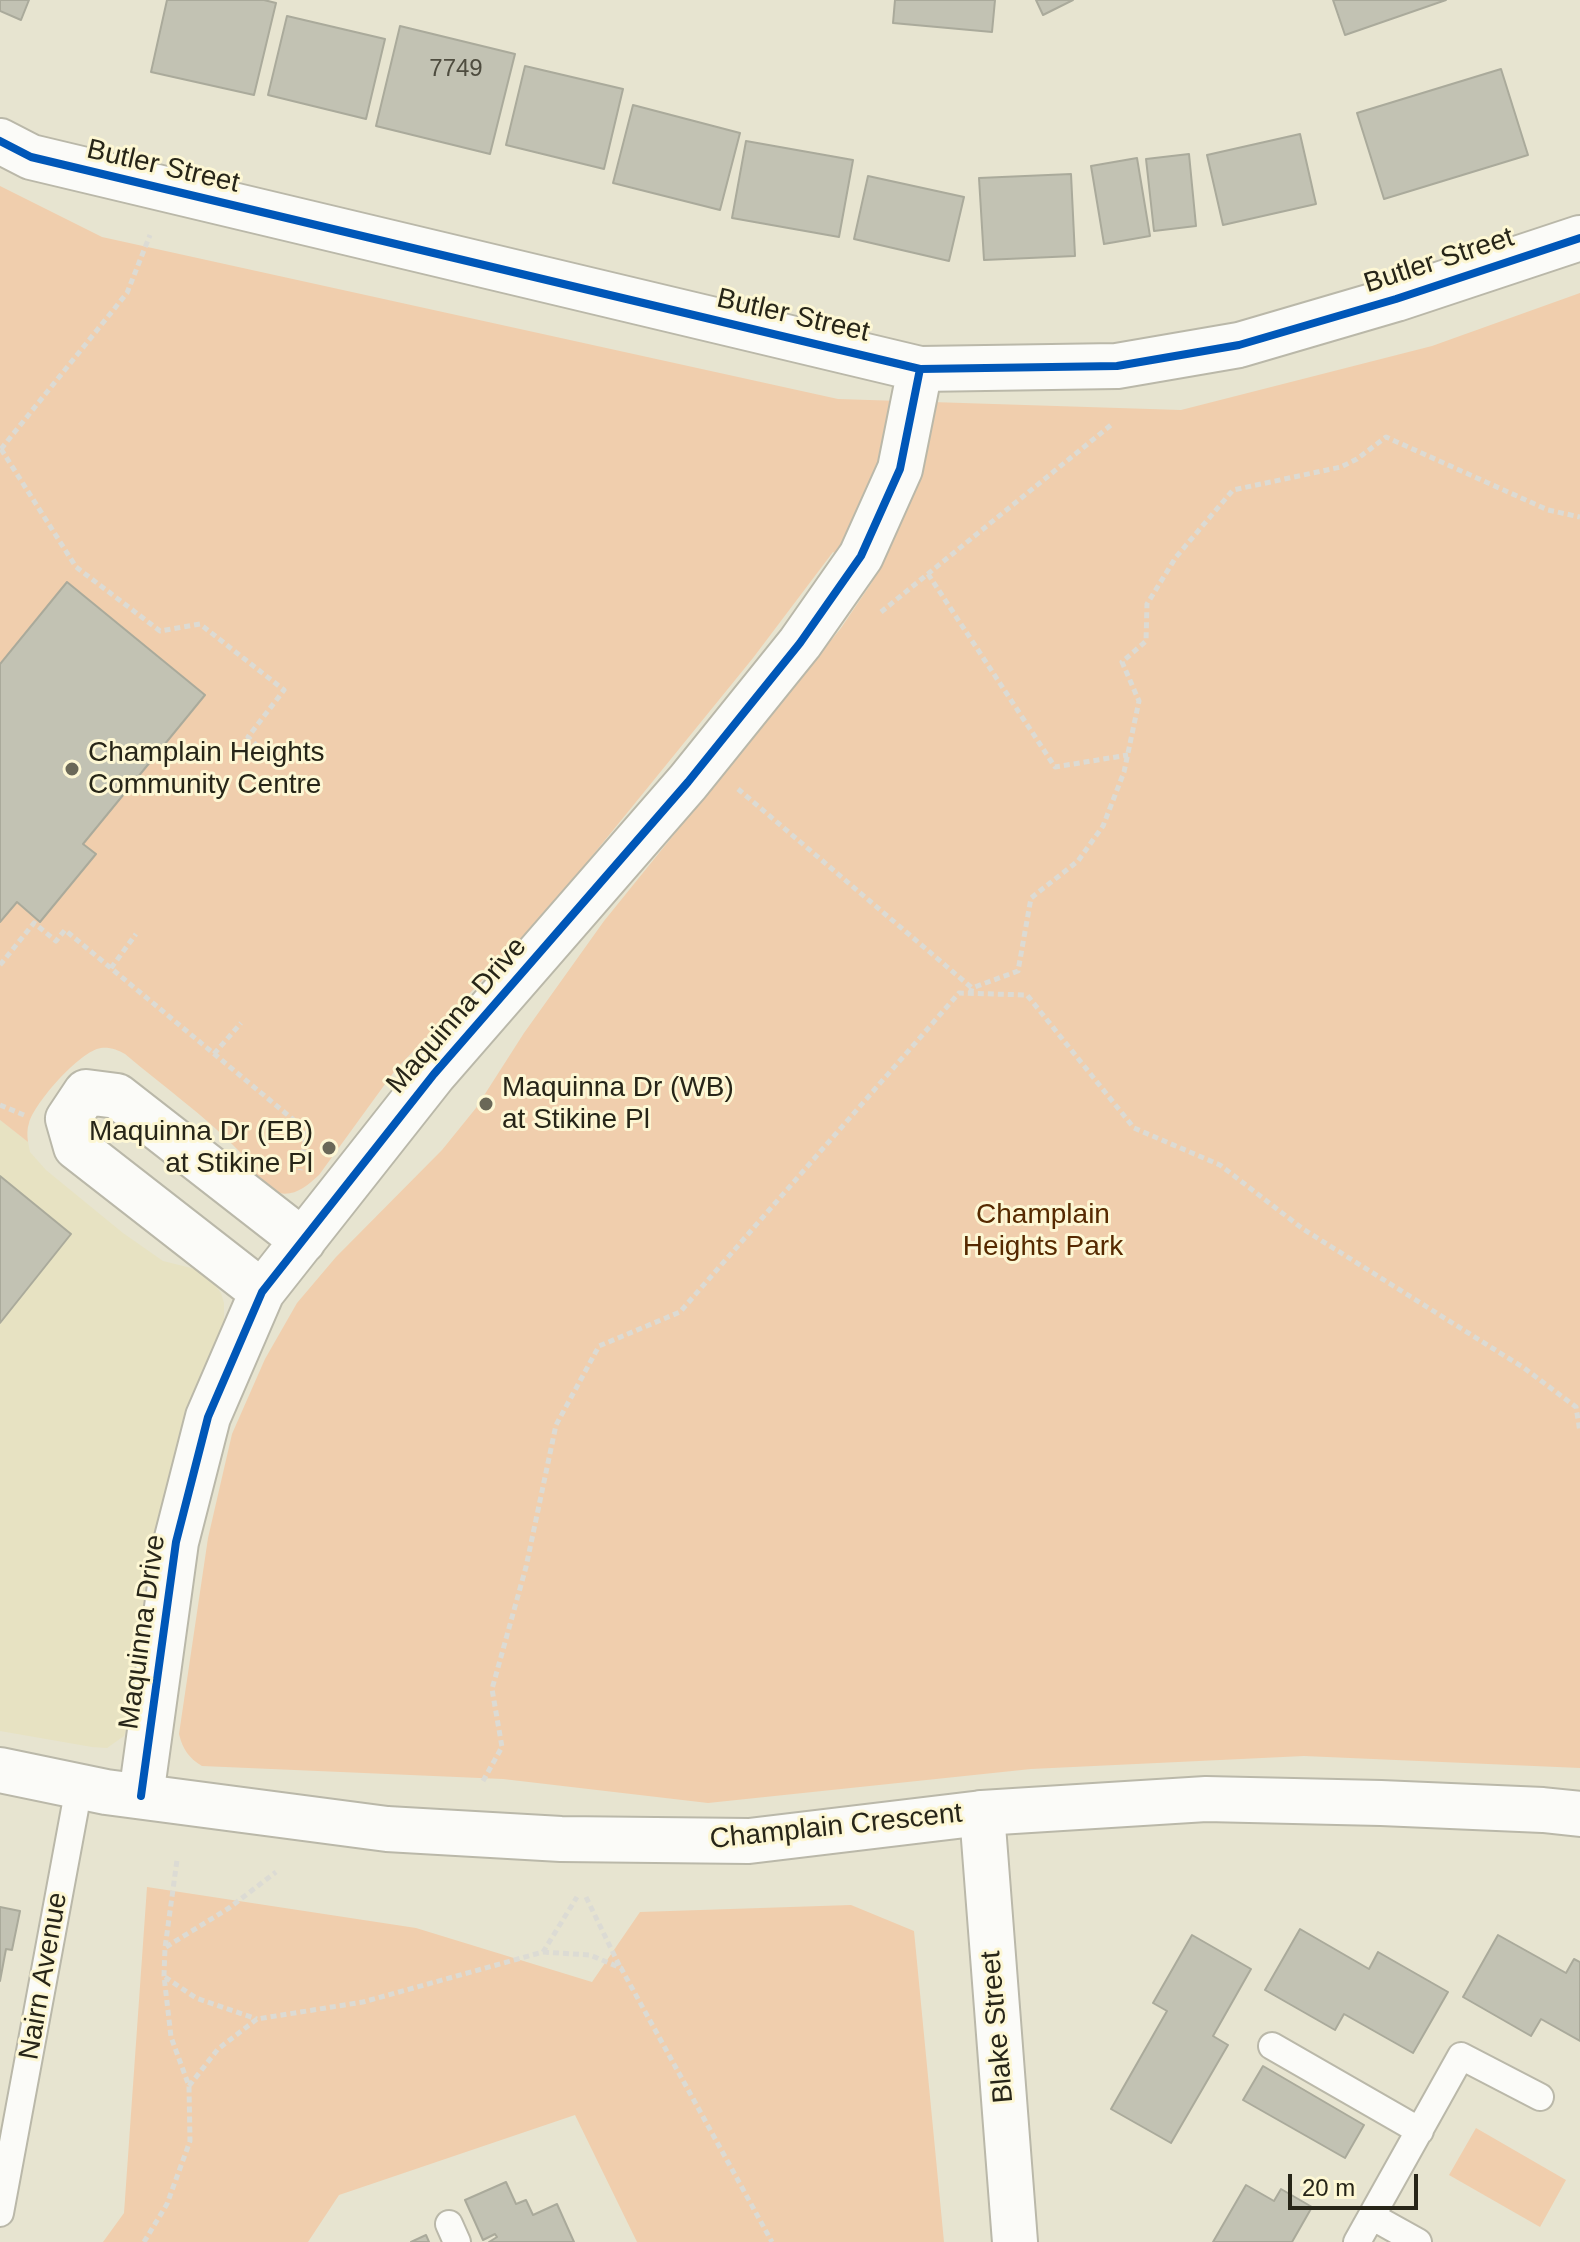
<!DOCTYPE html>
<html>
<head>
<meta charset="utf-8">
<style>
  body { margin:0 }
  #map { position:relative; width:1580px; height:2242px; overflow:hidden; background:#e7e4d0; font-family:Arial,sans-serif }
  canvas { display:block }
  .scale { position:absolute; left:1288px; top:2174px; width:130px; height:36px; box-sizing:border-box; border:4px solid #272518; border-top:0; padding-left:10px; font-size:24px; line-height:28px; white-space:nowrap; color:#272518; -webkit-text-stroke:6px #fdf7d4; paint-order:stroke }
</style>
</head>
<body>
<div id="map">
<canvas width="1580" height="2242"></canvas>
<div class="scale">20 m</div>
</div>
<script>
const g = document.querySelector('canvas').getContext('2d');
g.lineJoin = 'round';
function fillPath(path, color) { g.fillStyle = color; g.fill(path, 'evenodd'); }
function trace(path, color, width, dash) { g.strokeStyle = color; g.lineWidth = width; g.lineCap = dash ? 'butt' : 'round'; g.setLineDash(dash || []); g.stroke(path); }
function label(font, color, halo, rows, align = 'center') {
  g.font = font + ' Arial,sans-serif'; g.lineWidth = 6; g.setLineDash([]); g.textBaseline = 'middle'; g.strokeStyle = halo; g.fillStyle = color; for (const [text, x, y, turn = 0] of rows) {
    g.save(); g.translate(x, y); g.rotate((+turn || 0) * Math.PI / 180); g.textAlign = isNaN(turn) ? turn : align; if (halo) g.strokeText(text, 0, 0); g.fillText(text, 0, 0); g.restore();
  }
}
fillPath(new Path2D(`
  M0 1120 28 1142 30 1152 46 1170 123 1233 163 1261 199 1270 211 1280 221 1293 224 1303V1325L130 1719 124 1736 107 1748 92 1747 0 1731Z`), '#e7e2c2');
fillPath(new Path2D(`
  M0 186 102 237 838 399 1181 410 1432 346 1580 293V1768L1304 1756 1031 1769 708 1803 503 1779 202 1766C189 1758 183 1750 179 1734L208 1538 232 1434 265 1359 297 1303 336 1257 442 1150 476 1108 524 1033 604 921 841 628 872 582 833 552 753 658 536 925 396 1069 319 1175C306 1187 293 1198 275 1192 255 1186 252 1164 239 1151 205 1116 163 1086 125 1054 118 1050 110 1047 101 1048 80 1051 35 1102 29 1123 27 1129 27 1135 28 1142L0 1120Z
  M147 1887 416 1928 592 1982 640 1912 851 1905 914 1931 944 2242H637L575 2115 339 2195 308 2242H103L124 2213Z
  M1476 2128 1566 2180 1540 2227 1449 2175Z`), '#f0cead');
const building = new Path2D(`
  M0 0H29L21 20 0 11Z
  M167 0H264L276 3 254 95 151 72Z
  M895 0H995L992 32 893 23Z
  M1036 0H1073L1043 15Z
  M1333 0H1446L1345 35Z
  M287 16 385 39 366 119 268 95Z
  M400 26 515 54 490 154 376 126Z
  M525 66 623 89 604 169 506 145Z
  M1501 69 1528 155 1384 199 1357 113Z
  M633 105 740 133 720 210 613 183Z
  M1300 134 1316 204 1223 225 1207 155Z
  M746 141 853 160 839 237 732 218Z
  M1189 154 1196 226 1154 231 1146 159Z
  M1137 158 1150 236 1104 244 1091 166Z
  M1071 174 1075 256 984 260 979 178Z
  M868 176 964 197 949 261 854 239Z
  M67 582 205 695 83 844 96 854 40 922 17 902 0 922V664Z
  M0 1176 71 1234 0 1323Z
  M0 1907 20 1911 12 1950 6 1949 0 1981Z
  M1300 1929 1369 1969 1378 1952 1448 1992 1413 2053 1344 2014 1335 2030 1265 1990Z
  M1192 1935 1251 1969 1213 2036 1228 2045 1171 2143 1111 2109 1167 2011 1153 2003Z
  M1498 1935 1566 1973 1574 1959 1580 1962V2041L1541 2019 1531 2036 1463 1997Z
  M1263 2066 1364 2125 1345 2158 1243 2100Z
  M506 2182 516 2204 526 2200 533 2215 557 2204 574 2242H489L497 2237 495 2234 483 2240 465 2200Z
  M1246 2185 1274 2201 1281 2189 1312 2207 1292 2242H1213Z
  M426 2235 429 2242H411Z`);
fillPath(building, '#c2c2b3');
trace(building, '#aaaa9b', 2);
const service = new Path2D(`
  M1272 2046 1420 2131
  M0 2213 79 1787
  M1373 2217 1418 2242
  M449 2224 457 2242
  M1357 2242 1461 2056 1540 2097`);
const minor = new Path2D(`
  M0 141 31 157 920 369 1117 366 1239 345 1396 299 1580 238
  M262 1292 76 1147 68 1119 86 1092 117 1096 303 1241
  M141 1796 176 1542 208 1417 262 1292 434 1074 688 782 800 643 861 556 900 469 920 369
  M982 1813 1015 2242`);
const tertiary = new Path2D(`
  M0 1770 106 1792 387 1829 561 1839 749 1841 982 1813 1206 1799 1381 1803 1543 1810 1580 1814`);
trace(service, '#bab8a9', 30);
trace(minor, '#bab8a9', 48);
trace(tertiary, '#bab8a9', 48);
trace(new Path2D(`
  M1 449 76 567 160 631 200 624 284 690 248 737 277 766
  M1 449 127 293 150 235
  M928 574 1055 767 1128 755
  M881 612 1111 425
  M738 789 972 988
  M0 965 34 923 56 941 65 930 307 1131 300 1170
  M111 968 136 934
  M970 994 972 988 1018 971 1031 898 1078 861 1103 826 1124 772 1139 701 1122 662 1146 641 1147 604 1176 557 1233 490 1341 467 1357 459 1386 437 1548 510 1580 517
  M214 1054 241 1023
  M0 1105 24 1115
  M483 1781 502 1747 492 1689 526 1567 556 1425 599 1346 680 1312 959 993 1027 995 1134 1128 1220 1165 1303 1229 1524 1368 1576 1407 1580 1432
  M586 1897 620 1967
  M166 1947 229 1908 276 1872
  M543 1952 590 1955 621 1968 772 2242
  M165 1977 196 1998 257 2019
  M189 2086 218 2049 257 2019 363 2002 543 1952 577 1897
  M144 2242 167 2204 190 2141 189 2086 171 2037 164 1976 165 1948 177 1860`), '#dcdbd4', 5, [6, 4]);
trace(service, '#fbfbf8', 26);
trace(minor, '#fbfbf8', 44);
trace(tertiary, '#fbfbf8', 44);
trace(new Path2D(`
  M0 141 31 157 920 369 1117 366 1239 345 1396 299 1580 238
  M141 1796 176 1542 208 1417 262 1292 434 1074 688 782 800 643 861 556 900 469 920 369`), '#0057b8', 8);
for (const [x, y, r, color] of [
  [72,769,8,"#6a6858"],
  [486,1104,8,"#6a6858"],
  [329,1148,8,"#6a6858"]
]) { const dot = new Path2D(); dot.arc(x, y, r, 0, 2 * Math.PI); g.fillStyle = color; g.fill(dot); trace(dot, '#fdf7d4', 3); }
label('24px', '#4e4c3f', null, [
  ["7749",456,69]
]);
label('28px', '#272518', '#fdf7d4', [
  ["Butler Street",163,167,13],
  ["Butler Street",1439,261,-18],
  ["Butler Street",793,316,13],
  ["Maquinna Drive",457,1016,-49],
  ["Maquinna Drive",143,1632,-82],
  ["Champlain Crescent",836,1827,-6],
  ["Nairn Avenue",44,1976,-80],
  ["Blake Street",998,2027,-95]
]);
label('28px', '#272518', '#fdf7d4', [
  ["Champlain Heights",88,753],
  ["Community Centre",88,785],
  ["Maquinna Dr (WB)",502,1088],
  ["at Stikine Pl",502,1120],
  ["Maquinna Dr (EB)",313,1132,"right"],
  ["at Stikine Pl",313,1164,"right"]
], 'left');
label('28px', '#562900', '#fdf7d4', [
  ["Champlain",1043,1215],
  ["Heights Park",1043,1247]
]);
</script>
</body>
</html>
